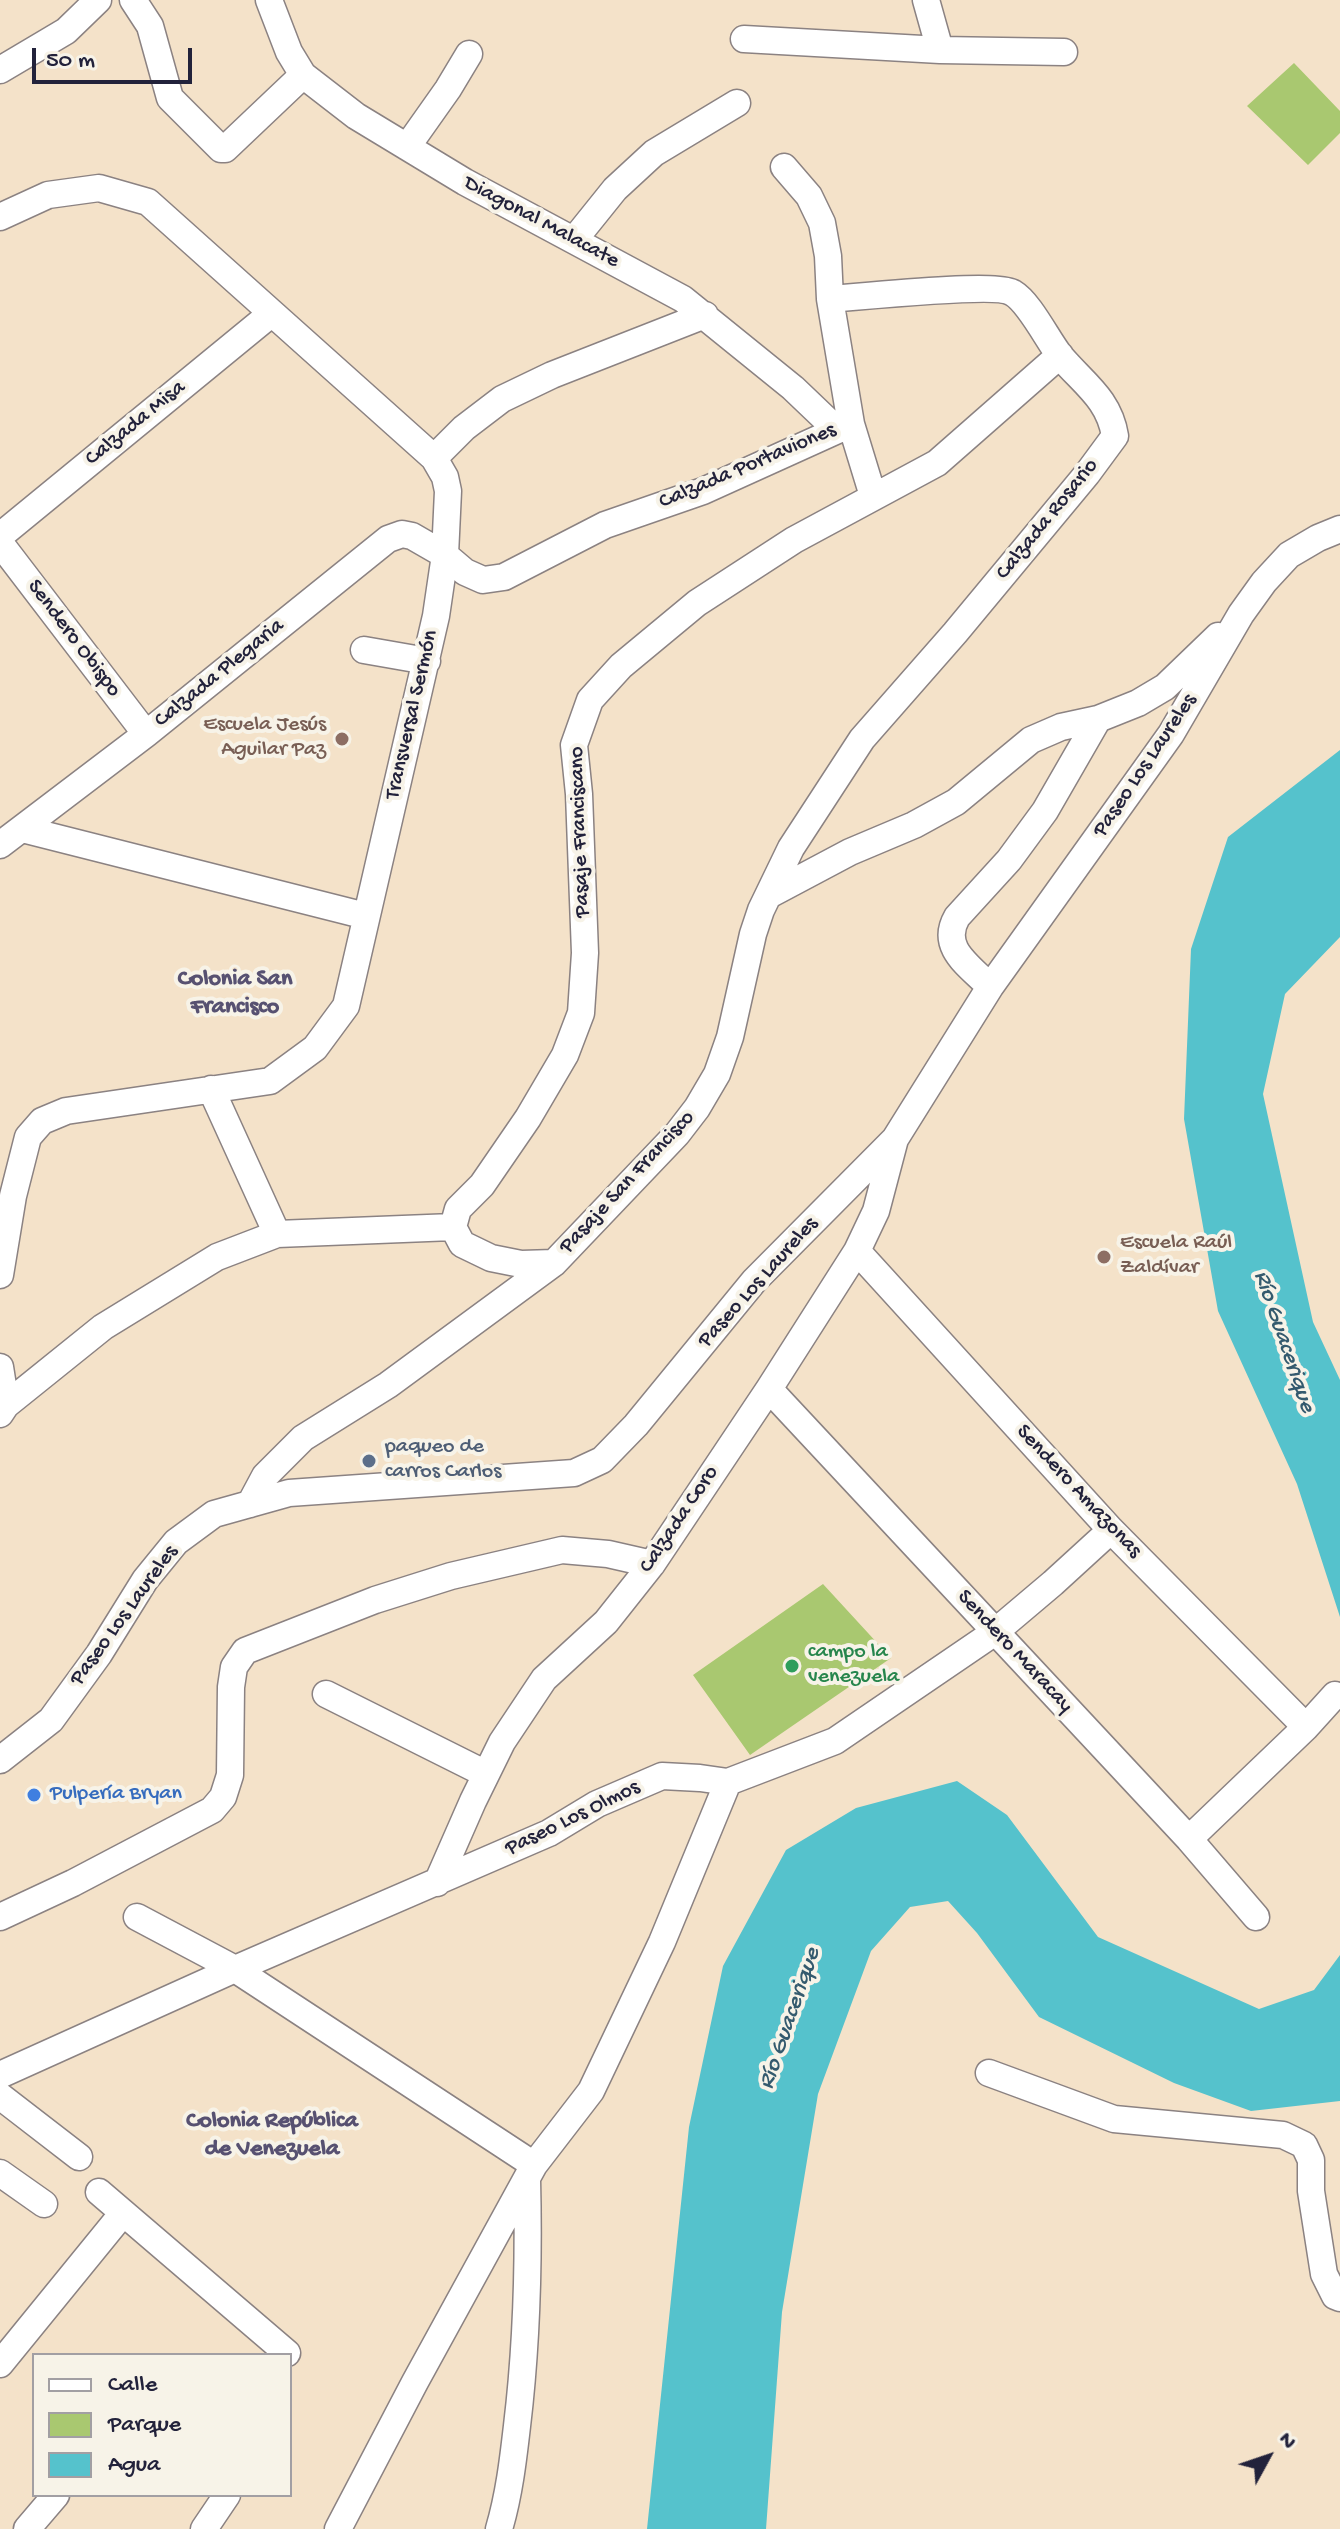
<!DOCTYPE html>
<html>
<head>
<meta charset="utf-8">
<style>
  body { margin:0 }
  #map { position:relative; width:1340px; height:2529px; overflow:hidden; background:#f4e2c9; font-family:"Gochi Hand",sans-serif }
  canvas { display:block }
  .legend { position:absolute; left:32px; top:2353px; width:260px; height:144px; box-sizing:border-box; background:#f7f3e8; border:2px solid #a29fa3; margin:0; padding:10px 14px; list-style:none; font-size:24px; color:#22223b }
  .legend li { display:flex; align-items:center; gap:16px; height:40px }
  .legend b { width:40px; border:2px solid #a29fa3 }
  .north { position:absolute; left:1228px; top:2417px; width:80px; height:80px; -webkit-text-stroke:6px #f7f3e8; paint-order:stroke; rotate:50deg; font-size:22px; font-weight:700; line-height:32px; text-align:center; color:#22223b }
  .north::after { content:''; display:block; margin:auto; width:28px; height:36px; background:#22223b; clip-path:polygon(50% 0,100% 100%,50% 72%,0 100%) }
  .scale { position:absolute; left:32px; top:48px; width:160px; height:36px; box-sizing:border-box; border:4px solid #22223b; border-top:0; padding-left:10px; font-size:24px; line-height:28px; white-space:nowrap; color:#22223b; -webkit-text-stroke:6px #f7f3e8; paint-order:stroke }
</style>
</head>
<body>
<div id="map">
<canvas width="1340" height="2529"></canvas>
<ul class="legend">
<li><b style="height:10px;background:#fff"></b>Calle</li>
<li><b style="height:22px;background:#a9c870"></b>Parque</li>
<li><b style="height:22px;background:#55c2cc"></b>Agua</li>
</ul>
<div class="north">N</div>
<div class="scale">50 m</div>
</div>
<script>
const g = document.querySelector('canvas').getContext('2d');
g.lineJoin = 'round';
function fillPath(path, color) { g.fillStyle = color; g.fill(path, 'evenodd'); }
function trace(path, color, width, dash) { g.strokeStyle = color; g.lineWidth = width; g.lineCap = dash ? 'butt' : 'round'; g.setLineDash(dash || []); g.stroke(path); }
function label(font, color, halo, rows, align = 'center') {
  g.font = font + ' "Gochi Hand",sans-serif'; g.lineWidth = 8; g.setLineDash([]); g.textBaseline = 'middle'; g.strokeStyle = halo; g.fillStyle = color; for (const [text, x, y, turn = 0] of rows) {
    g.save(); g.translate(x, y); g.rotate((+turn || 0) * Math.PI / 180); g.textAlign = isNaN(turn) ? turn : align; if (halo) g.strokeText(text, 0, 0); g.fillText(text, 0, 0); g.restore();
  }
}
fillPath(new Path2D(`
  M1294 63 1340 111V133L1308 165 1247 106Z
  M823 1584 891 1658 750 1755 693 1675Z`), '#a9c870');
fillPath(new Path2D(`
  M1340 750V937L1285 994 1263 1094 1313 1322 1340 1380V1617L1297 1484 1218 1311 1184 1119 1191 949 1228 837Z
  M957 1781 1007 1815 1098 1937 1259 2009 1314 1990 1340 1955V2101L1251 2111 1174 2083 1039 2017 977 1933 948 1901 910 1907 871 1951 818 2094 782 2312 766 2529H647L689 2127 723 1966 786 1850 856 1808Z`), '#55c2cc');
const minor = new Path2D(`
  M133 0 150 26 170 98 221 149H225L303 75
  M269 0 289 52 303 75 356 116 465 182 683 299 793 388 837 430
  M926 0 940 50
  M744 39 940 50 1064 52
  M0 70 66 31 98 0
  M407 147 448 89 469 54
  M784 167 809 196 822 223 828 256 830 299 851 424 873 496
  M0 217 48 195 99 188 148 202 434 458 445 477 448 491 445 555 436 616 346 1006 315 1048 270 1081 66 1111 42 1121 28 1137 13 1196 0 1275
  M574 240 615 189 654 153 737 103
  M434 458 464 428 502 399 552 375 705 315
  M0 536 272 313
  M0 543 146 734
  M364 650 427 661
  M22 829 366 916
  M0 845 146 734 388 539 402 534 412 536 445 555 465 572 483 580 504 577 605 525 703 491 851 424
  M769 895 850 852 914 825 956 802 1031 740 1061 727 1098 719 1138 703 1165 687 1218 636
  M990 987C970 966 939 948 957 917L1009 860 1045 811 1098 719
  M211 1089 277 1234
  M453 1227 458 1209 482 1185 528 1118 565 1055 581 1013 585 953 579 794 574 745 590 700 621 666 697 603 794 540 937 463 1060 355
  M453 1227 462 1244 491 1258 521 1264 554 1263
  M857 1251 1111 1530 1306 1727
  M0 1367 6 1405 0 1414
  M769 1389 1189 1839 1256 1917
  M6 1405 103 1327 217 1257 277 1234 453 1227
  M250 1504 265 1476 303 1438 388 1385 554 1263 677 1134 697 1108 717 1074 730 1037 753 934 761 910 791 848 862 739 955 633 1087 474 1115 436C1109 399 1084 384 1061 357 1048 341 1030 303 1013 293 996 282 859 297 830 299
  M326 1694 486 1774
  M0 1760 51 1720 99 1654 145 1580 176 1542 214 1514 289 1493 574 1473 602 1460 636 1425 754 1281 895 1139 990 987 1171 734 1241 614 1264 582 1289 555 1318 538 1340 529
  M1189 1839 1306 1727 1335 1695
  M437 1883 473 1801 502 1742 544 1679 606 1622 652 1564 769 1389 857 1251 876 1211 895 1139
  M0 1917 73 1883 212 1810 223 1797 230 1775 231 1687 234 1667 245 1651 375 1600 451 1576 562 1550 608 1554 652 1564
  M137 1917 235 1969 534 2165
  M989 2073 1114 2119 1283 2135 1304 2145 1311 2160V2191L1324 2274 1335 2296 1340 2298
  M0 2075 235 1969 549 1833 597 1804 662 1776 700 1778 728 1782 835 1741 995 1632 1053 1583 1111 1530
  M0 2096 79 2157
  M0 2173 44 2204
  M99 2192 287 2353
  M0 2364 123 2213
  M27 2529 56 2495
  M204 2529 227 2495
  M338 2529 415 2382 534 2165 591 2091 662 1942 728 1782
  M499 2529C509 2495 513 2461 517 2426 527 2343 529 2261 527 2179`);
trace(minor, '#8b8282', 29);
trace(minor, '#fff', 26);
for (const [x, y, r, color] of [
  [342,739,8,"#8d6e63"],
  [1104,1257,8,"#8d6e63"],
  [369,1461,8,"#5c6f8a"],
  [792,1666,8,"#2e9e5b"],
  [34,1795,8,"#3f7fe0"]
]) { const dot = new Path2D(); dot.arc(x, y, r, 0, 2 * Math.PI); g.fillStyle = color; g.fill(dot); trace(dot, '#f7f3e8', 3); }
label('22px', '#22223b', '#f7f3e8', [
  ["Diagonal Malacate",541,223,28],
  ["Calzada Misa",136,424,-39],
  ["Calzada Portaviones",748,467,-23],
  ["Calzada Rosario",1048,520,-51],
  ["Sendero Obispo",73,639,53],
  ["Calzada Plegaria",220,674,-39],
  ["Transversal Sermón",413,715,-77],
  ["Paseo Los Laureles",1146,766,-56],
  ["Pasaje Franciscano",581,832,-92],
  ["Pasaje San Francisco",628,1183,-47],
  ["Paseo Los Laureles",759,1283,-48],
  ["Sendero Amazonas",1078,1492,47],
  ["Calzada Coro",680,1520,-56],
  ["Paseo Los Laureles",125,1616,-54],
  ["Sendero Maracay",1014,1652,47],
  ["Paseo Los Olmos",573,1819,-26]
]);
label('22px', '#785e54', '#f7f3e8', [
  ["Escuela Jesús",326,726],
  ["Aguilar Paz",326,751],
  ["Escuela Raúl",1120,1244,"left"],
  ["Zaldívar",1120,1269,"left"]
], 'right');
label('22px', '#4e5e75', '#f7f3e8', [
  ["paqueo de",385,1448],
  ["carros Carlos",385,1473]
], 'left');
label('22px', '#27864d', '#f7f3e8', [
  ["campo la",808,1653],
  ["venezuela",808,1678]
], 'left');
label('22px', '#366cbe', '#f7f3e8', [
  ["Pulpería Bryan",50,1795]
], 'left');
label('bold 24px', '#575171', '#f7f3e8', [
  ["Colonia San",235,980],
  ["Francisco",235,1008],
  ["Colonia República",272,2122],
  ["de Venezuela",272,2150]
]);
label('italic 24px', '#345a6e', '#f7f3e8', [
  ["Río Guacerique",1283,1342,71],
  ["Río Guacerique",791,2019,-71]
]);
</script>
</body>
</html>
